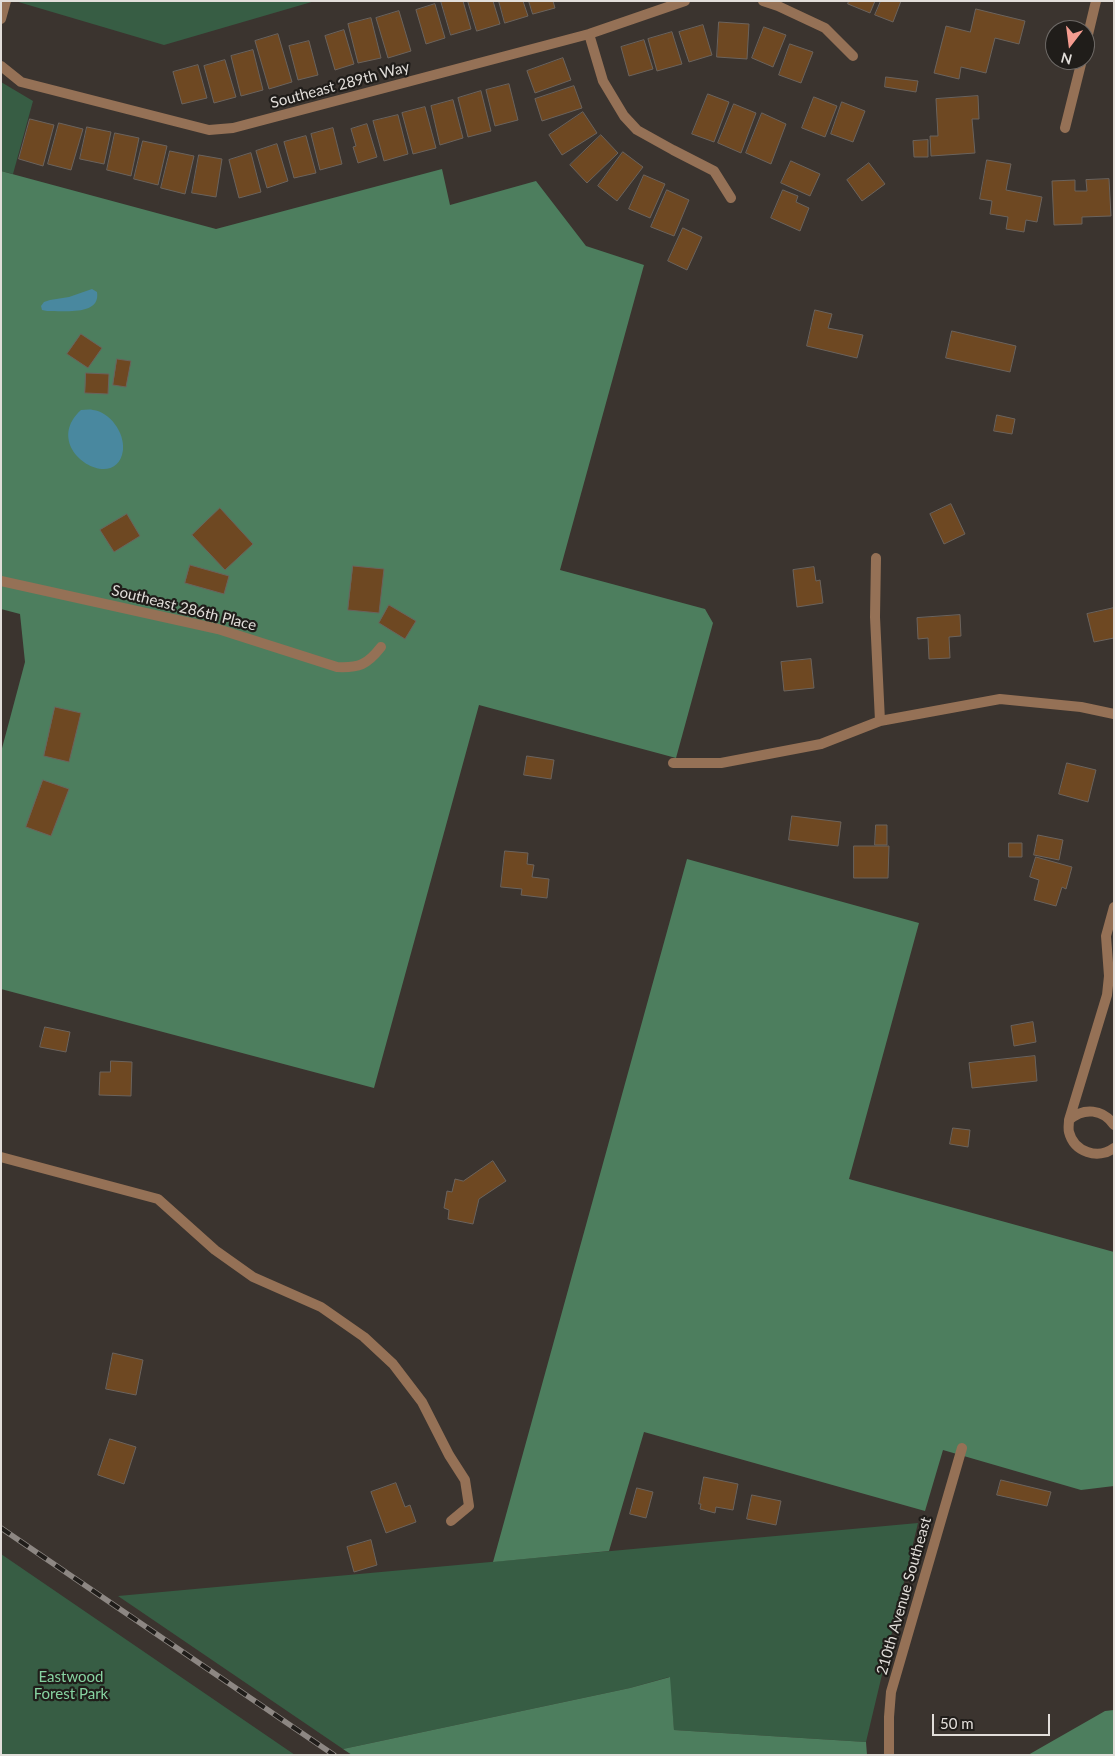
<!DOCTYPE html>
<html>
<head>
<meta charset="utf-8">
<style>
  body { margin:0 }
  #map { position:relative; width:1115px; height:1756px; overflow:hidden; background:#3b342f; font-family:Lato,sans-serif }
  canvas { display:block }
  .frame { position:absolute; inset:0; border:2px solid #e2deda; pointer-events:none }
  .north { position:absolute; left:1045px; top:20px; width:50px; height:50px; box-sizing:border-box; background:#201d1a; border:1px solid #6e6a67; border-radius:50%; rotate:195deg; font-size:14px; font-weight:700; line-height:20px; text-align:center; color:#e2deda }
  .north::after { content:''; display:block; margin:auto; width:18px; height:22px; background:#f59c90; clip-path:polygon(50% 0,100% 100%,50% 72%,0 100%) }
  .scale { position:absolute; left:932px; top:1714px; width:118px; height:22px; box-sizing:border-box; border:2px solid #e2deda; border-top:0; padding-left:6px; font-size:15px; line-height:18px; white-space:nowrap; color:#e2deda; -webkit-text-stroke:4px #201d1a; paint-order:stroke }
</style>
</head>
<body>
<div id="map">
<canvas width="1115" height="1756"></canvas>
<div class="frame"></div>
<div class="north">N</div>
<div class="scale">50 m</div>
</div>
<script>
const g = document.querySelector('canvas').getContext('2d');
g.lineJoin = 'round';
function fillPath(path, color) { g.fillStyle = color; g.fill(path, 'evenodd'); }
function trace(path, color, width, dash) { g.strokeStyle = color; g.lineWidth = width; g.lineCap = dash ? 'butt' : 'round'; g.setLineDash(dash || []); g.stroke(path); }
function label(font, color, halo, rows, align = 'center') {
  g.font = font + ' Lato,sans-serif'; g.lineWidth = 4.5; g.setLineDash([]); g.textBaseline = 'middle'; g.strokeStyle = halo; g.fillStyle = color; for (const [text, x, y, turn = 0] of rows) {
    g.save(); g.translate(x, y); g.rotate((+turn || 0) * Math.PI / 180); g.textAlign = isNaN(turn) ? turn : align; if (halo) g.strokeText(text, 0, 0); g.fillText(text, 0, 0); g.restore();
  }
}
fillPath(new Path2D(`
  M15 1H315L164 45Z
  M1 82 33 101 13 174 1 171Z
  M918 1523 866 1742 674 1730 669 1677 630 1688 343 1749 118 1596Z
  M1 1554 295 1755H1Z`), '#375d44');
fillPath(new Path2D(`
  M442 169 450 205 536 181 586 246 644 265 560 570 705 609 713 623 676 758 479 705 374 1088 1 989V752L25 662 20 614 1 609V171L216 229Z
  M687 859 919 923 849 1179 1114 1252V1486L1081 1490 943 1450 925 1511 644 1432 609 1551 493 1562Z
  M670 1677 674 1730 866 1742 867 1755H352L343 1749 630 1688Z
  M1114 1710V1755H1028L1105 1711Z`), '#4d7e5e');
fillPath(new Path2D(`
  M92 289 97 292C101 317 61 310 47 311L42 310 41 306 44 302 50 300 69 297Z
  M81 410C85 410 89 409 93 410 110 412 125 433 123 450 117 496 38 449 81 410Z`), '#49889f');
const building = new Path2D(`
  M441 1H463L471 29 451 35Z
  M468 1H493L500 24 477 31Z
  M499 1H523L528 16 505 23Z
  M529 1H553L555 8 533 14Z
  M849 1H875L870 13 848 4Z
  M881 1H901L893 22 875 15Z
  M435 4 445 38 426 44 416 10Z
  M976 9 1025 21 1019 44 995 38 986 73 961 67 959 79 934 73 946 26 970 32Z
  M399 11 411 51 388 58 376 18Z
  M371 18 381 58 358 63 348 24Z
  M719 22 749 24 747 59 717 57Z
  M703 25 712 55 689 62 679 32Z
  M764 27 786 35 773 67 752 58Z
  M344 30 354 64 335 70 325 36Z
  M672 32 682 64 657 71 648 39Z
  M278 34 292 82 269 89 255 41Z
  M644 40 653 69 629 76 621 47Z
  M309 41 318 75 298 80 289 46Z
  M790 44 813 52 801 83 779 75Z
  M253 50 263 90 241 96 231 56Z
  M563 58 571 80 535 93 527 71Z
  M225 60 236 97 214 103 204 66Z
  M198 65 207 98 182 104 173 72Z
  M886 77 918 81 916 92 885 87Z
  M509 84 518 120 495 126 486 90Z
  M574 86 582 108 542 121 535 99Z
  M481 91 491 131 468 137 458 98Z
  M708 94 729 102 714 142 692 134Z
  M978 96 979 119H972L975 153 931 156 930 136H938L936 99Z
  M814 97 837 106 825 137 802 128Z
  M453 100 463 138 440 145 431 106Z
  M842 102 865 111 853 142 831 134Z
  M734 104 756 113 741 153 718 143Z
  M425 107 436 148 413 154 402 113Z
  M583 112 597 133 562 155 549 135Z
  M762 113 786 124 771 164 746 153Z
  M398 115 408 154 384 161 373 121Z
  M30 119 54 125 43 166 19 159Z
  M59 123 83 129 71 170 48 164Z
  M367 124 377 157 358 163 353 147 356 146 351 129Z
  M87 127 111 132 104 164 80 159Z
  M333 128 342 164 320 170 311 134Z
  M115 133 139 138 131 176 107 170Z
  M601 135 618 153 587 183 570 165Z
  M306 136 316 173 294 178 284 142Z
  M928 140V157H914L913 141Z
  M143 141 167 146 158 185 134 179Z
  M277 144 288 181 267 188 256 151Z
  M170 151 194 156 185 194 161 188Z
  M623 152 643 167 617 201 598 186Z
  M251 153 261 192 239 198 229 160Z
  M199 155 222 159 216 197 192 193Z
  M987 160 1011 164 1006 190 1042 197 1037 222 1026 220 1024 232 1006 229 1008 217 990 214 992 201 980 199Z
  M791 161 820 174 810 196 781 183Z
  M869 163 885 184 862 201 847 180Z
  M644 175 665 184 650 218 629 209Z
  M1109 179 1111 216 1082 217V224L1054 225 1052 181 1075 180V191H1087L1086 180Z
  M667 190 689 200 674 236 651 227Z
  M783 190 798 196 796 202 809 208 800 231 771 218Z
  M683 228 702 237 687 270 668 261Z
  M815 310 832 314 828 328 863 335 857 358 807 346Z
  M952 331 1016 346 1010 372 946 358Z
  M81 334 102 348 88 368 67 354Z
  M117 359 131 361 126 387 113 385Z
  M86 373 109 374 108 394 85 393Z
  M997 415 1015 419 1012 434 994 431Z
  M951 504 965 534 944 544 930 514Z
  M220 508 253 544 225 570 192 535Z
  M127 514 140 536 114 552 100 530Z
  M190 565 229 576 224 594 185 583Z
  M353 566 384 569 379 613 348 610Z
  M814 567 816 581 820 580 823 603 797 607 793 570Z
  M389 605 416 621 405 639 379 623Z
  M1114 608V638L1094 642 1087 614Z
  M960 615 961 636 949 637 950 658 929 659 928 638 918 639 917 618Z
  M811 659 814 688 784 691 781 662Z
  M55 707 81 713 69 762 44 756Z
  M527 756 554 760 551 779 524 775Z
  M1067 763 1096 770 1088 802 1059 794Z
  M43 780 69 789 51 836 26 827Z
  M792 816 841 822 838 846 789 840Z
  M876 825H887V845H875Z
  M1038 835 1063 840 1059 860 1034 855Z
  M1009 843H1022V857H1009Z
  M854 846H889L888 878H854Z
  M505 851 528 853 527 864 534 865 532 877 549 879 547 898 521 895 522 889 501 887Z
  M1036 857 1072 867 1066 889 1062 887 1056 906 1034 900 1039 880 1030 877Z
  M1033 1022 1036 1042 1014 1046 1011 1026Z
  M45 1027 70 1032 66 1052 40 1047Z
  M1035 1056 1037 1081 972 1088 969 1063Z
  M111 1061 132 1062 131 1096 99 1095 100 1072H110Z
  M953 1128 970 1130 968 1147 950 1144Z
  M493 1161 506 1181 479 1199 473 1224 448 1219 449 1210 444 1208 447 1191 452 1192 455 1179 463 1181Z
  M113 1353 143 1360 136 1395 106 1389Z
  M110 1439 136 1447 124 1484 98 1475Z
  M704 1477 738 1484 733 1510 716 1507 715 1513 700 1509 701 1504H699Z
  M1001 1480 1051 1492 1047 1506 997 1495Z
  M396 1483 405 1507 410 1505 416 1522 386 1533 371 1492Z
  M637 1488 653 1492 646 1518 630 1514Z
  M752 1495 781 1501 776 1525 747 1519Z
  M371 1540 377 1565 354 1572 347 1547Z`);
fillPath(building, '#6e4822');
trace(building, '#6b635d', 1);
trace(new Path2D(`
  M763 1 778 6 825 28 853 56
  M1 19 6 1
  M589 34 603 81 624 116 637 130 673 150 714 171 731 198
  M1085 47 1096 1
  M1 66 21 82 209 130 233 128 589 34 685 1
  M1065 128 1082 60
  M876 558 875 617 880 721
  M1 581 218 629 337 667C359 668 367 665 381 647
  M673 763H721L821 744 880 721 1000 699 1081 707 1114 714
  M1114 907 1106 936 1109 976 1107 995 1069 1120C1069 1124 1068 1128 1069 1132 1074 1152 1098 1160 1114 1148
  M1069 1120C1084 1107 1103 1109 1114 1125
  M1 1157 158 1199 215 1250 253 1277 321 1307 364 1337 393 1364 422 1402 449 1455 465 1480 469 1506 451 1521
  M889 1755V1717L891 1692 962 1448`), '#957156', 10);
const rail = new Path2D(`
  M1 1528 334 1755`);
trace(rail, '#8d8783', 5.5);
trace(rail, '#201d1a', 4, [11]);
label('15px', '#e2deda', '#201d1a', [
  ["Southeast 289th Way",340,85,-15],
  ["Southeast 286th Place",184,608,14],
  ["210th Avenue Southeast",904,1596,-74]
]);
label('15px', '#87d3a1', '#201d1a', [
  ["Eastwood",71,1677],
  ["Forest Park",71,1694]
]);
</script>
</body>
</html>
